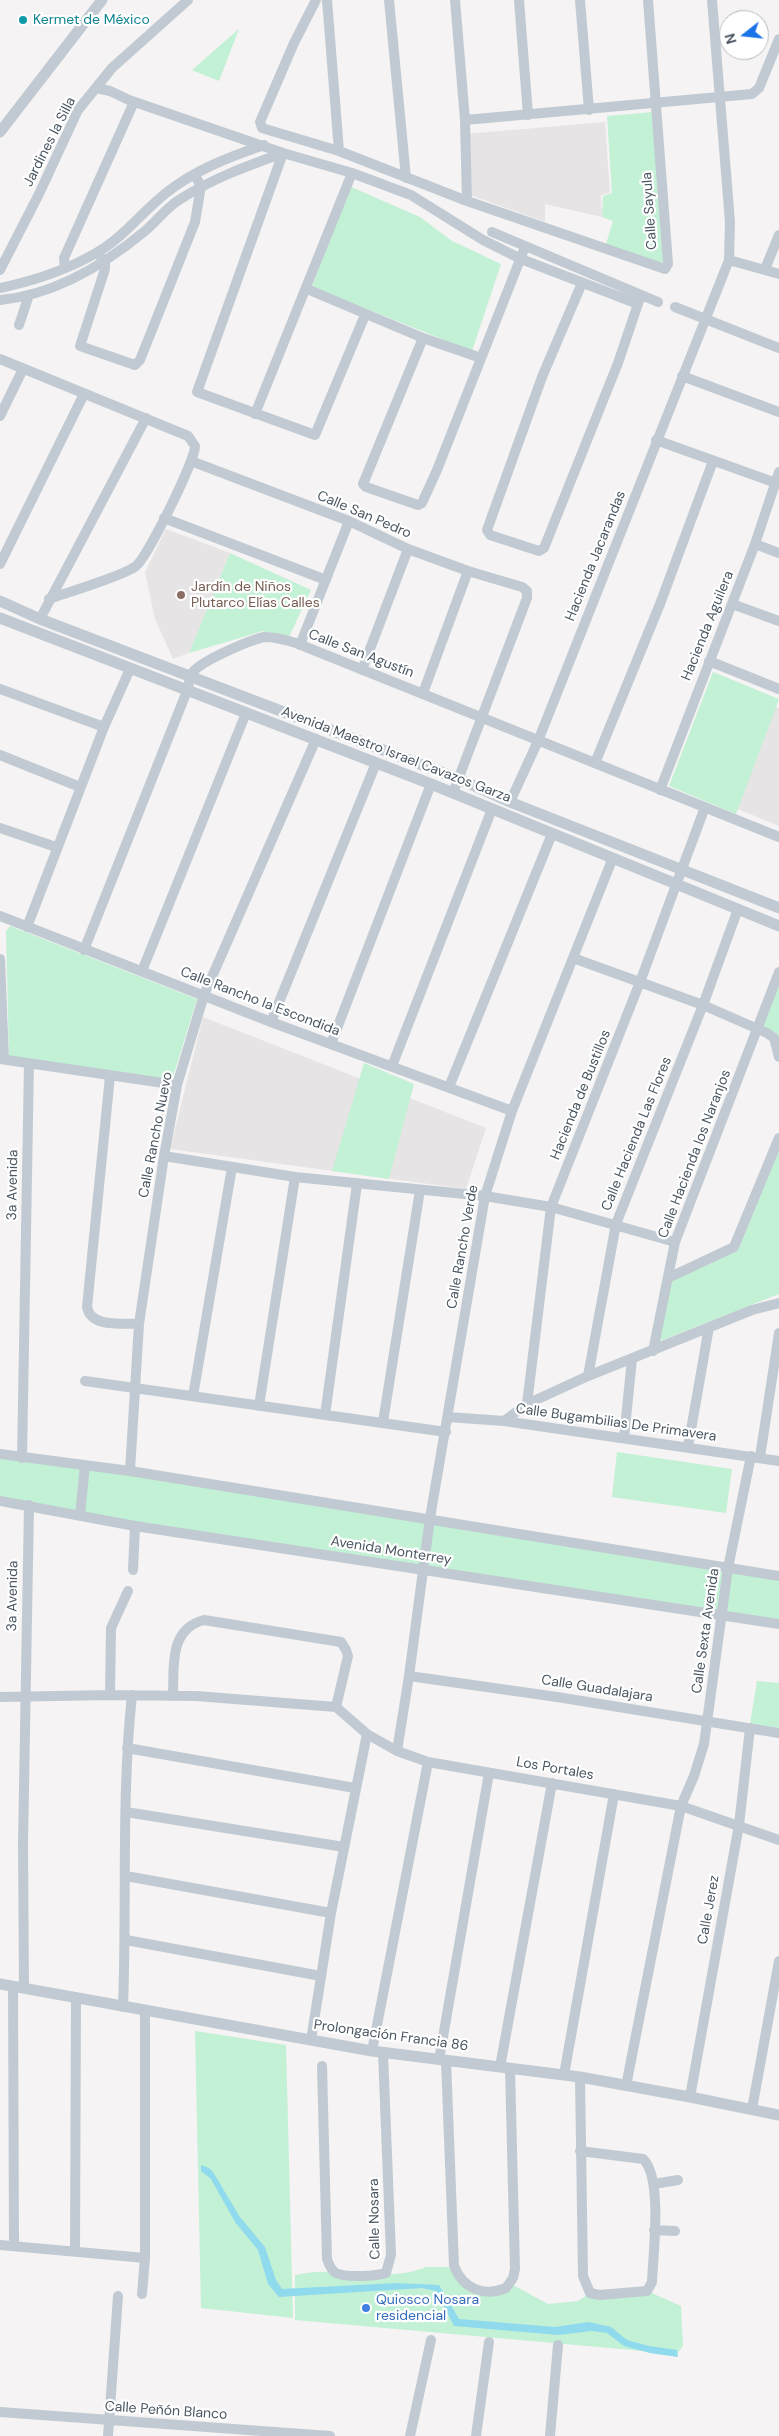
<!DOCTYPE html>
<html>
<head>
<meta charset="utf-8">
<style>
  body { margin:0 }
  #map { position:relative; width:779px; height:2436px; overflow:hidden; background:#f5f3f3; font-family:"DM Sans",sans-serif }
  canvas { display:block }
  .north { position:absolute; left:719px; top:10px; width:50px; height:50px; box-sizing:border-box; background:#fff; border:1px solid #b7bbc0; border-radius:50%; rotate:254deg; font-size:14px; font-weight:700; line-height:20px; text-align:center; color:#4a5661 }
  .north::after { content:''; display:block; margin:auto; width:18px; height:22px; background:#1a73e8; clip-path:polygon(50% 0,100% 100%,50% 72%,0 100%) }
</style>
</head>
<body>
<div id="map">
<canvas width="779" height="2436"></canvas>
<div class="north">N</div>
</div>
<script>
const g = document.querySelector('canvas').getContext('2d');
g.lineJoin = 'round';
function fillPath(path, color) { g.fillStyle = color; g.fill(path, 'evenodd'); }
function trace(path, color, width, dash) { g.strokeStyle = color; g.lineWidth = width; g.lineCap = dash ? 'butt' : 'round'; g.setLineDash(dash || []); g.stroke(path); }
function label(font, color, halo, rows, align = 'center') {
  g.font = font + ' "DM Sans",sans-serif'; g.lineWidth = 4.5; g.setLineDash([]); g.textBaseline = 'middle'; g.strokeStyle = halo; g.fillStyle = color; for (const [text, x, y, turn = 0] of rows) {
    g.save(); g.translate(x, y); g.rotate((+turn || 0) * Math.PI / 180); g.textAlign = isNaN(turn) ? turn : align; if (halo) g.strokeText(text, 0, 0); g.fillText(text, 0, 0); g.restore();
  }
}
fillPath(new Path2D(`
  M605 122 610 193 601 195 602 217 545 204V222L470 195 466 134Z
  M166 529 230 553 189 653 173 659 155 619 145 572Z
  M772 706 779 708V826L733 807Z
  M203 1017 486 1128 466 1189 170 1149Z`), '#e6e4e5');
fillPath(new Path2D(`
  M239 29 219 81 192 70 233 34Z
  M653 112 663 261 662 264 606 244 613 221 602 217 603 196 612 193 607 116Z
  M349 186 420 217 452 241 501 264 472 351 312 287Z
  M230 553 311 590 288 639 263 631 189 653Z
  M713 672 779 699 736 814 669 786Z
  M10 926 197 999 172 1080 9 1056 6 931Z
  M779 976V1057L774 1038 758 1029Z
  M364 1063 414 1084 389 1179 332 1171Z
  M779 1150V1294L660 1341 670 1281 738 1250Z
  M0 1452 779 1575V1624L0 1503Z
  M617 1452 732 1469 726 1513 612 1497Z
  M757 1681 779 1683V1728L750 1724Z
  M195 2031 286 2045 293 2318 201 2308Z
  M426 2267H448L466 2285 477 2290 511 2284 548 2304 578 2301 590 2293 647 2291 681 2306 683 2346 677 2354 295 2320V2275C302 2274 310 2272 318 2272 352 2270 394 2281 426 2267Z`), '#c3f1d5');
fillPath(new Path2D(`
  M201 2165 209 2168 213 2172 240 2217 265 2247 276 2280 282 2289 395 2283 439 2285 459 2319 555 2327 589 2322 611 2327 627 2340 649 2346 677 2350 678 2357 650 2353 624 2346 607 2333 592 2331 558 2335 454 2326 436 2291 422 2288 279 2297 268 2284 258 2250 235 2222 211 2179 201 2171Z`), '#90daee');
trace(new Path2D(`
  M316 0 294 43 260 122 262 128 339 151 467 201 665 269 668 264 648 0
  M327 0 339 151
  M389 0 406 178
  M455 0 465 120 467 201
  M519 0 528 115
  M580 0 589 110
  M96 88 110 91 129 100 283 153 352 173 411 195 483 240 521 259 638 304
  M465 120 752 94 759 88 779 39
  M283 153 197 392 315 435 365 315
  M492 232 658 302
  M98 253 105 263V269L80 346 135 365 140 360 195 222 201 186 194 174
  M729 260 779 274
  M65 268 64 258 134 102
  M765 269 779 235
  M0 270 39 194 78 110 112 68 188 0
  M582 283 542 377 487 530 490 535 539 551 544 548 618 363 641 295
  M0 288C33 281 67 270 96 253 123 238 142 212 166 193 195 170 229 157 264 145
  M307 289 423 338 481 358
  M0 300C55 295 104 265 145 231 157 221 166 208 179 200 211 179 247 166 283 153
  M675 307 779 348
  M19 325 29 295
  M423 338 363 484 366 487 418 505 422 503 437 470 525 247
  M0 359 188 436 195 446C195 461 148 556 136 566 126 575 66 593 49 599
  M682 376 779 412
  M255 414 352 173
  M0 416 23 369
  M656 440 779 484
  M191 461 349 521 408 549 468 571 522 587 527 591V598L453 793
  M164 518 326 580
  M755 544 779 553
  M0 564 84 394
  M732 604 779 621
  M40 619 146 418
  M300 645 349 521
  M709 661 779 689
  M362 670 408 549
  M0 689 104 727
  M423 693 468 571
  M0 755 80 787
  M595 763 660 604 713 461
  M660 790 755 544 779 472
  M510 802 538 741 729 260 730 222 712 0
  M0 828 56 847
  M0 916 271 1022 512 1111
  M27 927 104 727 130 669
  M84 950 187 691C189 685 189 677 193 672 201 661 252 639 265 637 276 637 286 640 296 643L779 837
  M573 958 703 1005 767 1033 774 1038 779 1057
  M0 959 4 1059
  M142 971 246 713
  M271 1022 376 763
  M331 1044 431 784
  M0 1059 177 1085
  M392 1066 492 809
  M110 1076 87 1307C91 1328 122 1323 139 1324
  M449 1087 552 834
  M164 1156 295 1177 485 1196 551 1207 675 1242
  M668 1278 734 1247 779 1138
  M653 1351 675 1242 779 972
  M588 1376 616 1224 703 1005 738 909
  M85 1381 446 1432
  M193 1396 232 1167
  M527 1404 551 1207 640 982 705 807
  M259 1406 295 1177
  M325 1415 357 1184
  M448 1417 504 1421 779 1461
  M504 1421 527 1404 588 1376 752 1310 779 1303
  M383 1422 420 1190
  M624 1438 632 1359
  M688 1447 709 1327
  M0 1454 130 1471 779 1576
  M760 1457 779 1333
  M22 1458 29 1063
  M130 1471 139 1324 164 1156 177 1085 204 995 316 739
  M0 1501 135 1526 779 1624
  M80 1515 85 1465
  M133 1570 135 1526
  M409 1676 557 1697 779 1733
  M110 1695 111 1628 128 1591
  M173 1695C174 1666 169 1629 204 1620L341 1642 346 1650 348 1656 336 1707
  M0 1697 110 1695 196 1696 336 1707
  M336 1707 367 1734 397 1751 428 1762 681 1806 779 1840
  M127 1748 355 1788
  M397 1751 409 1676 430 1518 485 1196 512 1111 612 860
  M126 1812 344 1847
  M126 1876 331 1913
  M126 1940 321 1976
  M13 1986 14 2246
  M24 1988 23 1844 29 1505
  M123 2007C127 1903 121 1798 132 1695
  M311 2040 331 1913 367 1734
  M372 2051 428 1762
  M439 2060 489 1773
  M446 2061 454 2266C463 2289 484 2297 506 2288L513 2278 515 2269 510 2068
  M322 2066 327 2259C329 2265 331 2270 336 2273 345 2278 377 2276 386 2273L391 2255 383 2053
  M500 2067 552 1783
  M564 2075 614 1794
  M580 2077 583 2276 590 2293 599 2295 647 2291 652 2282C653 2255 663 2177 643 2159L580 2151
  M626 2086 681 1806 694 1776 704 1744 728 1568 751 1456
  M690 2097 739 1825 750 1728
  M752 2109 779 1961
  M654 2184 678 2180
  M654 2230 675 2231
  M0 2245 145 2258
  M75 2251 76 1999
  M142 2294 145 2258V2010
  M0 2412 330 2436
  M108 2436 118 2296
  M410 2436 431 2340
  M476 2436 489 2342
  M550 2436 558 2345`), '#c1cad2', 10);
trace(new Path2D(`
  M0 132 102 0
  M0 601 40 619 459 779 510 802 779 908
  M0 618 431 784 779 926
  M0 1984 372 2051 580 2077 690 2097 779 2115`), '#c1cad2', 11);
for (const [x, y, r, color] of [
  [23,20,5,"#0f9aa8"],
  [181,595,5,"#8d6e63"],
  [366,2308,5,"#3f7fe0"]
]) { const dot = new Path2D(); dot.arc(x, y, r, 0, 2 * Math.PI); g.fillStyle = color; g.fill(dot); trace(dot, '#fff', 2); }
label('14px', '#0d838f', '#fff', [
  ["Kermet de México",33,20]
], 'left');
label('14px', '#4a5661', '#fff', [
  ["Jardines la Silla",50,142,-63],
  ["Calle Sayula",650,211,-94],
  ["Calle San Pedro",364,515,23],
  ["Hacienda Jacarandas",596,556,-68],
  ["Hacienda Aguilera",708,626,-68],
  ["Calle San Agustín",361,654,21],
  ["Avenida Maestro Israel Cavazos Garza",396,755,21],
  ["Calle Rancho la Escondida",260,1002,21],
  ["Hacienda de Bustillos",581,1095,-68],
  ["Calle Hacienda Las Flores",637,1134,-68],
  ["Calle Rancho Nuevo",156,1135,-79],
  ["Calle Hacienda los Naranjos",695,1154,-69],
  ["3a Avenida",13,1185,-89],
  ["Calle Rancho Verde",463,1247,-80],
  ["Calle Bugambilias De Primavera",616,1423,8],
  ["Avenida Monterrey",391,1551,9],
  ["3a Avenida",13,1596,-89],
  ["Calle Sexta Avenida",706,1631,-82],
  ["Calle Guadalajara",597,1689,9],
  ["Los Portales",555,1769,10],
  ["Calle Jerez",709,1910,-80],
  ["Prolongación Francia 86",391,2036,8],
  ["Calle Nosara",375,2219,-91],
  ["Calle Peñón Blanco",166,2411,4]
]);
label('14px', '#785e54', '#fff', [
  ["Jardín de Niños",191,587],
  ["Plutarco Elías Calles",191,603]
], 'left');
label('14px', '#366cbe', '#fff', [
  ["Quiosco Nosara",376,2300],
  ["residencial",376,2316]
], 'left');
</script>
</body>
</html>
